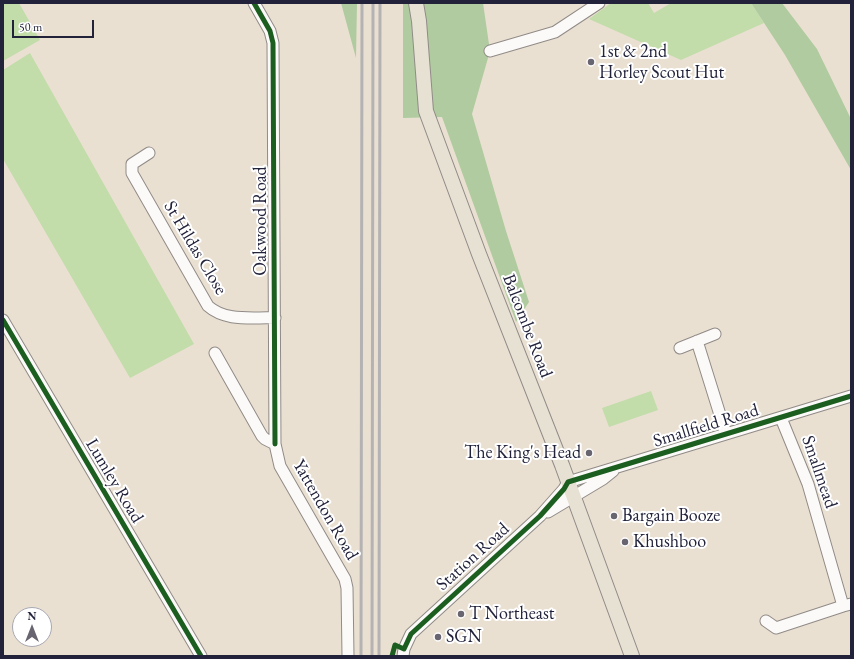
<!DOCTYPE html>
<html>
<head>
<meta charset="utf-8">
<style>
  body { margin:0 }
  #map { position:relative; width:854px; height:659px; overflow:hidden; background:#eae0d2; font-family:"EB Garamond",serif }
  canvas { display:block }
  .frame { position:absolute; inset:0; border:4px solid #22223b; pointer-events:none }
  .north { position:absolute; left:12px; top:607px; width:40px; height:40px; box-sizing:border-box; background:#fff; border:1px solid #a7a7b1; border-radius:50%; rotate:0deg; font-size:11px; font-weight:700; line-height:16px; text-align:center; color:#22223b }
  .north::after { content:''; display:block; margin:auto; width:14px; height:18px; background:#686470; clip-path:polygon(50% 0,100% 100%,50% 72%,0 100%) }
  .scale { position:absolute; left:12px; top:20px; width:82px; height:18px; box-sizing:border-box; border:2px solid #22223b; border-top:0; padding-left:5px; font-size:12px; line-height:14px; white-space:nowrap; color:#22223b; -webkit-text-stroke:3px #fff; paint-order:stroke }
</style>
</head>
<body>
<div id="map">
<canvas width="854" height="659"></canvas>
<div class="frame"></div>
<div class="north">N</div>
<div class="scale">50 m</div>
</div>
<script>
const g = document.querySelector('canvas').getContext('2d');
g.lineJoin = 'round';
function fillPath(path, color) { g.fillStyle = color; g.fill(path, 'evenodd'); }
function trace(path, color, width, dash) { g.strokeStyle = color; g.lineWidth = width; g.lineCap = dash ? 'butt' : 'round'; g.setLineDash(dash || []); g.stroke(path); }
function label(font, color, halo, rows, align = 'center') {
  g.font = font + ' "EB Garamond",serif'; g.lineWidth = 4; g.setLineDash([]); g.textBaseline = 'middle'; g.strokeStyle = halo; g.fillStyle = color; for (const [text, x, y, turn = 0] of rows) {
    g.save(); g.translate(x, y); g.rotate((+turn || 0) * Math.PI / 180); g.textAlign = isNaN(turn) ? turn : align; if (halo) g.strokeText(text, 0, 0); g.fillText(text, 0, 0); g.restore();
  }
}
fillPath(new Path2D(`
  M3 3H19L40 40 3 61Z
  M611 3H648L654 13 671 3H751L764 23 681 60 589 19Z
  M30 53 194 344 130 378 3 159V70Z
  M651 391 658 410 609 427 602 408Z`), '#c2dcaa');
fillPath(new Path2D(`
  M341 3H357L356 58Z
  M403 3H483L490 51 472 114 506 231 529 302 516 322 442 117 403 118Z
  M751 3H782L817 49 851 119V170L785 55Z`), '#b0cb9f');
const minor = new Path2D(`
  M254 3 270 31 273 43 275 444
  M490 51 555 32 599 3
  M149 153 132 164V173L208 306C226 322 252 317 275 318
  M3 320 201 656
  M697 341 726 434
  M680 348 715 334
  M215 353 262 436 265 439 275 444 280 466 345 579 347 588 348 656
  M781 418 808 484 843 606 851 604
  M548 512 603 479 613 471
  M766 621 776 628 843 606
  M403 656 404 649 411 634 540 516 564 489 568 482 851 396`);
const major = new Path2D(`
  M416 3 419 21 426 111 479 254 562 465 632 656`);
trace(minor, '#908b87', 13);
trace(major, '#908b87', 16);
trace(minor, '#fcfaf8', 11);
trace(major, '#e7e1d4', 14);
trace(new Path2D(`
  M361 656 362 3
  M372 656 373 3
  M379 656 380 3`), '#b4b2b3', 3);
trace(new Path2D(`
  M254 3 270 31 273 43 275 444
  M3 320 201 656
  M392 656 395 645 404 649 411 634 540 516 564 489 568 482 851 396`), '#1b5e20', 5);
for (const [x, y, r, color] of [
  [591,62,4,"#686470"],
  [589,453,4,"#686470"],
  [614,516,4,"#686470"],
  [625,542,4,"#686470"],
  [461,614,4,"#686470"],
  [438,637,4,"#686470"]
]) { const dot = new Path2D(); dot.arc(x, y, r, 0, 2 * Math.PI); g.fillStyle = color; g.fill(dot); trace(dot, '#fff', 1.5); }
label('18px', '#22223b', '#fff', [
  ["1st & 2nd",599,52],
  ["Horley Scout Hut",599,73],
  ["The King's Head",581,453,"right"],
  ["Bargain Booze",622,516],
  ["Khushboo",633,542],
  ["T Northeast",469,614],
  ["SGN",446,637]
], 'left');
label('18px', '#22223b', '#fff', [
  ["Oakwood Road",261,221,-90],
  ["St Hildas Close",195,248,59],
  ["Balcombe Road",527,326,69],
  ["Smallfield Road",706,426,-17],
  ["Smallmead",819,472,71],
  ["Lumley Road",114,481,59],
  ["Yattendon Road",325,510,60],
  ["Station Road",473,557,-42]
]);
</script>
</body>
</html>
